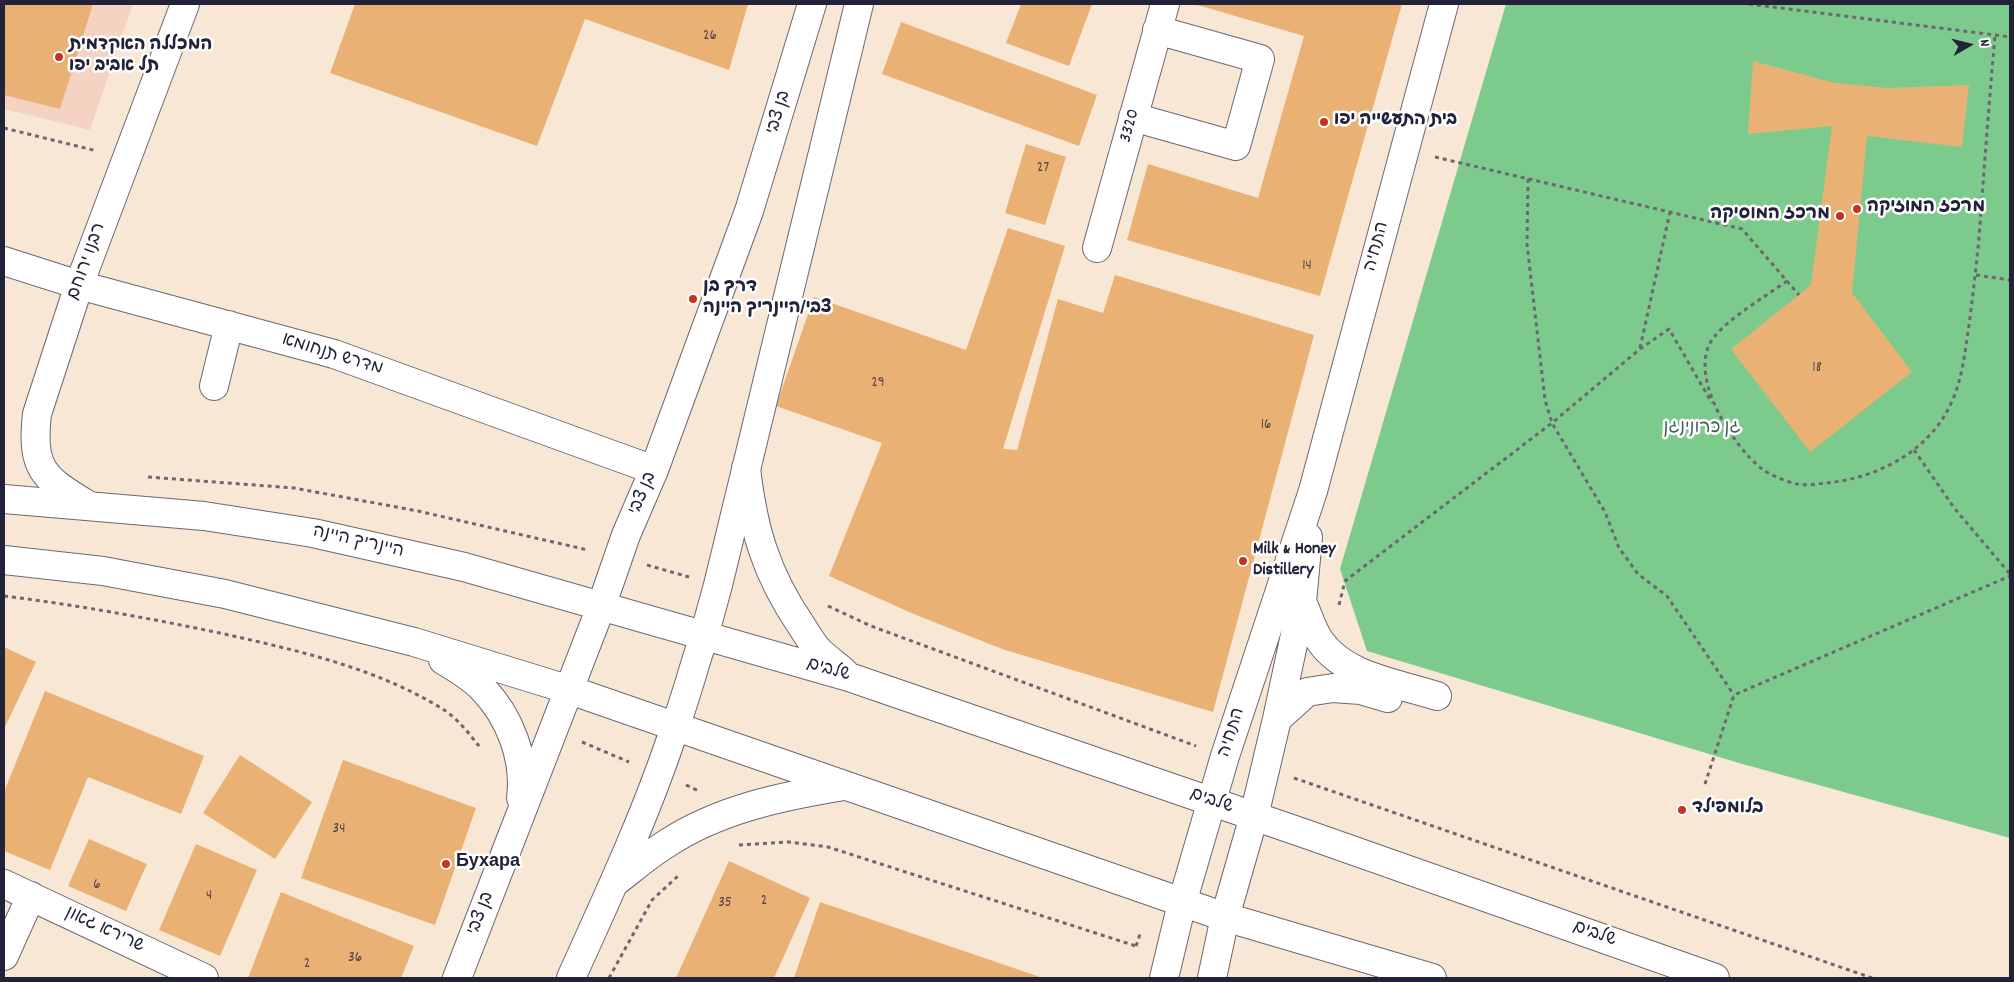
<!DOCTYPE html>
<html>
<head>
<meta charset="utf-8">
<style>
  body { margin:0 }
  #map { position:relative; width:2014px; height:982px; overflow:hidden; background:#f8e7d5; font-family:Dekko,sans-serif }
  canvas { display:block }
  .frame { position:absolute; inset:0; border:5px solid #22223b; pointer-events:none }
  .north { position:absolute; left:1944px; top:20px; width:50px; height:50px; -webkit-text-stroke:4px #fff; paint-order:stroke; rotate:82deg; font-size:14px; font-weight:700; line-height:20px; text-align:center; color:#22223b }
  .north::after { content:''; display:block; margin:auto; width:18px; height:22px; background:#22223b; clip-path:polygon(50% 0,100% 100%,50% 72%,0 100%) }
</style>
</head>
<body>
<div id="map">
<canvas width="2014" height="982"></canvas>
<div class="frame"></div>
<div class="north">N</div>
</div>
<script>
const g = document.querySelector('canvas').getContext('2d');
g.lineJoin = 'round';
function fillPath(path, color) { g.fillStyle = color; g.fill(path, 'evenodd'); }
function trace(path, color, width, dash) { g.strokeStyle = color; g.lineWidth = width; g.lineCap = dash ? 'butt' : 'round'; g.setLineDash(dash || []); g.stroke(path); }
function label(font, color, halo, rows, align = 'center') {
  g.font = font + ' Dekko,"Playpen Sans Hebrew",sans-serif'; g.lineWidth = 5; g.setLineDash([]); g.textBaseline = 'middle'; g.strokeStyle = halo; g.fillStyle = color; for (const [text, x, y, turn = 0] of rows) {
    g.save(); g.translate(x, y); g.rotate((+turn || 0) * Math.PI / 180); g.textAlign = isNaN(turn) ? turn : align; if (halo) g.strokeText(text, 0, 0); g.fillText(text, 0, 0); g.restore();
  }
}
fillPath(new Path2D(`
  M4 4H133L90 130 4 109Z`), '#f5d3c2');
fillPath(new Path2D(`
  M1506 4H2010V838L1739 763 1367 651 1340 569Z`), '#7ccb8c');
fillPath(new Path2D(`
  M4 4H93L60 109 4 95Z
  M355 4H748L729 70 585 19 537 146 330 73Z
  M1021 4H1092L1069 66 1006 43Z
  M1194 4H1402L1320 296 1127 240 1148 164 1258 198 1304 36Z
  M901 22 1097 95 1079 146 882 74Z
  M1753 61 1835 83 1888 88 1969 85 1962 147 1867 136 1852 293 1912 372 1810 452 1731 349 1811 285 1832 126 1748 134Z
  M1026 144 1066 157 1045 225 1005 213Z
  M1008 228 1065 246 1003 449 1017 450 1058 299 1103 313 1115 275 1314 335 1213 712 1005 650 916 615 829 576 882 443 776 406 814 297 966 350Z
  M4 647 36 662 4 729Z
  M45 691 204 756 181 814 88 777 50 870 4 851V792Z
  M240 755 312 802 275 859 203 813Z
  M343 760 476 808 435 925 301 878Z
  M89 839 147 864 126 911 68 886Z
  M196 844 257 870 220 956 159 930Z
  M729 861 810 898 774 978H676Z
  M281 892 414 946 401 978H248Z
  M820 902 1043 978H794Z`), '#eab175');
const minor = new Path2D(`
  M1133 117 1236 146 1260 59 1157 30
  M1097 248 1165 4
  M4 261 79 285 334 354 654 470
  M214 386 229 325
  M88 505C43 478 31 469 37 414L79 285 185 4
  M1302 602C1308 614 1312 630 1320 641 1345 677 1397 683 1437 696
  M601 607 626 535 654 470 749 211 812 4
  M704 636 718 585 859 4
  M1277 719 1307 692 1333 688 1361 690 1388 698
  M4 884 204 978
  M4 956 31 896
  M1164 978 1182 903 1225 756 1313 491 1444 4
  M1212 978 1225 917 1254 816 1277 719 1302 602 1308 537`);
const major = new Path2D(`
  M746 468C753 529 766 574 801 625 806 633 812 643 818 650 826 658 836 665 844 672
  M4 499 204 516 313 533 464 567 849 677 1306 834 1715 978
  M4 560 103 571 225 594 414 642 570 690 1225 917 1432 978
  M443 660C456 668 472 677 483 689 510 717 526 759 521 798
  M614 883C631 870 648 855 666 844 719 809 783 796 844 786
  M457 978 601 607
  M571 978C608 896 647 813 675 727 686 697 694 666 704 636`);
trace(minor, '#6d6771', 30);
trace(major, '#6d6771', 30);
trace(new Path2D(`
  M1749 4 2010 37
  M4 128 97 151
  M1435 157 1742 229 1799 295
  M1528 179 1527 244 1545 400 1552 423 1605 512 1619 548 1638 574 1667 596 1734 695
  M1976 275 2010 280
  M1787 281C1768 295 1718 324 1709 345 1692 382 1733 446 1762 469 1770 475 1787 482 1797 484 1806 486 1817 484 1826 483 1879 478 1932 450 1953 399 1963 375 1965 351 1969 325 1973 296 1976 267 1979 238 1984 170 1989 103 1995 36
  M1640 348 1670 212
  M1914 450 1955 509 2010 574
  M148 477 294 488 418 511 588 550
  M647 565 689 577
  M4 596C77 605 148 618 220 633 295 650 374 667 441 708 455 716 468 732 478 745L483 743
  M1339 605 1345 581 1552 423 1640 349 1669 329 1712 403
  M828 606 871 626 1196 746
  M582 742 629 762
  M1294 778 1872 978
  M1705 784 1734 695 2010 576
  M686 785 699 791
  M739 845 788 842 828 847 1139 947
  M1136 946 1141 931
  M609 978 652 900 678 876`), '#6d6771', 3, [4, 4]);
trace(minor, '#fff', 28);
trace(major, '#fff', 28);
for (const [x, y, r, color] of [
  [59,57,5,"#c8321e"],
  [1324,122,5,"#c8321e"],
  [1857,209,5,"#c8321e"],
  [1840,216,5,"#c8321e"],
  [693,299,5,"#c8321e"],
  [1243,561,5,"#c8321e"],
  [1682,810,5,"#c8321e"],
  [446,864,5,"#c8321e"]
]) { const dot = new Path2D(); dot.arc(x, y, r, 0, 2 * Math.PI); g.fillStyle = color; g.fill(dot); trace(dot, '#fff', 2); }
label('15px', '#54464a', null, [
  ["26",710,37],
  ["27",1043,169],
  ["14",1307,267],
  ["18",1817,369],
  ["29",878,384],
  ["16",1266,426],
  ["34",339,830],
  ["6",97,886],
  ["4",209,897],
  ["2",764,902],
  ["35",725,904],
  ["36",355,959],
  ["2",307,965]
]);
label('bold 18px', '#22223b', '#fff', [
  ["המכללה האקדמית",69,47],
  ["תל אביב יפו",69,68],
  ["בית התעשייה יפו",1334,122],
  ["מרכז המוזיקה",1867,209],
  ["מרכז המוסיקה",1830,216,"right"],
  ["דרך בן",703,289],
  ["צבי/היינריך היינה",703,310],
  ["Milk & Honey",1253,551],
  ["Distillery",1253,572],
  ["בלומפילד",1692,810],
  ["Бухара",456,864]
], 'left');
label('18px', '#22223b', '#fff', [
  ["בן צבי",780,113,-73],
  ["3320",1131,126,-75],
  ["התחיה",1378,247,-75],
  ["רבנו ירוחם",88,262,-70],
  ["מדרש תנחומא",332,356,17],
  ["בן צבי",644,494,-67],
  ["היינריך היינה",358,543,13],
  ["שלבים",828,671,16],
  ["התחיה",1233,733,-72],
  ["שלבים",1211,802,19],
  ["בן צבי",482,914,-69],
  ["שרירא גאון",104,931,25],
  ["שלבים",1594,935,19]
]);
label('18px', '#425d57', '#fff', [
  ["גן כרונינגן",1702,430]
]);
</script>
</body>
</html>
